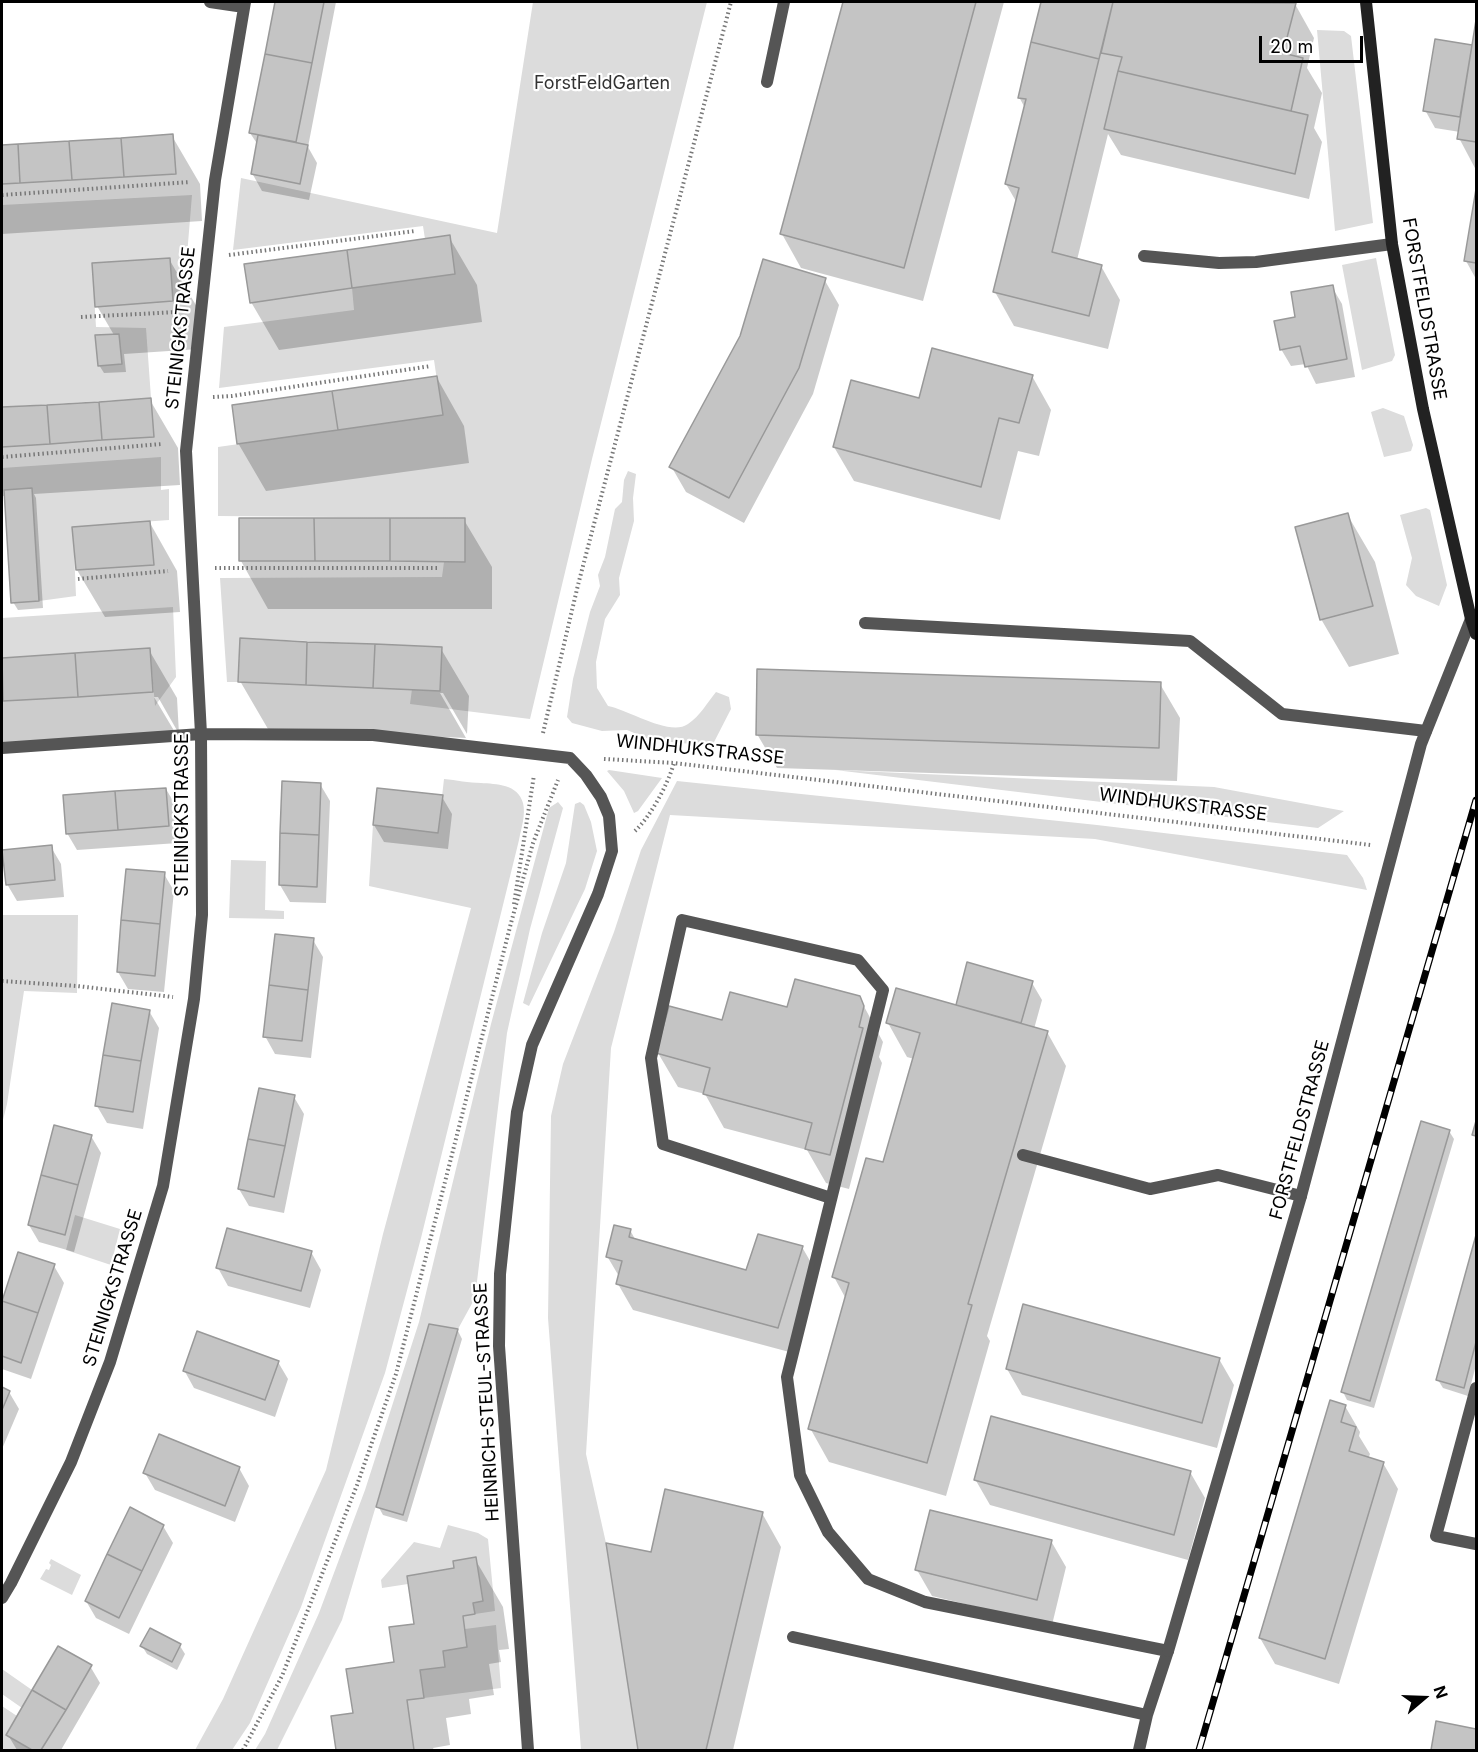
<!DOCTYPE html>
<html>
<head>
<meta charset="utf-8">
<style>
  body { margin:0 }
  #map { position:relative; width:1478px; height:1752px; overflow:hidden; background:#fff; font-family:Inter,sans-serif }
  canvas { display:block }
  .frame { position:absolute; inset:0; border:3px solid #000; pointer-events:none }
  .north { position:absolute; left:1394px; top:1668px; width:60px; height:60px; -webkit-text-stroke:4px #fff; paint-order:stroke; rotate:71deg; font-size:16px; font-weight:700; line-height:24px; text-align:center; color:#000 }
  .north::after { content:''; display:block; margin:auto; width:21px; height:27px; background:#000; clip-path:polygon(50% 0,100% 100%,50% 72%,0 100%) }
  .scale { position:absolute; left:1259px; top:36px; width:104px; height:27px; box-sizing:border-box; border:3px solid #000; border-top:0; padding-left:8px; font-size:18px; line-height:21px; white-space:nowrap; color:#000; -webkit-text-stroke:4px #fff; paint-order:stroke }
</style>
</head>
<body>
<div id="map">
<canvas width="1478" height="1752"></canvas>
<div class="frame"></div>
<div class="north">N</div>
<div class="scale">20 m</div>
</div>
<script>
const g = document.querySelector('canvas').getContext('2d');
g.lineJoin = 'round';
function fillPath(path, color) { g.fillStyle = color; g.fill(path, 'evenodd'); }
function trace(path, color, width, dash) { g.strokeStyle = color; g.lineWidth = width; g.lineCap = dash ? 'butt' : 'round'; g.setLineDash(dash || []); g.stroke(path); }
function label(font, color, halo, rows, align = 'center') {
  g.font = font + ' Inter,sans-serif'; g.lineWidth = 4.5; g.setLineDash([]); g.textBaseline = 'middle'; g.strokeStyle = halo; g.fillStyle = color; for (const [text, x, y, turn = 0] of rows) {
    g.save(); g.translate(x, y); g.rotate((+turn || 0) * Math.PI / 180); g.textAlign = isNaN(turn) ? turn : align; if (halo) g.strokeText(text, 0, 0); g.fillText(text, 0, 0); g.restore();
  }
}
fillPath(new Path2D(`
  M533 2H707L592 459 530 719 410 704 412 689 440 690 442 647 240 638 238 682H227L220 578 442 577 444 562 465 561 464 518 218 516V447L442 415 434 360 219 388 224 327 354 310 352 288 455 274 450 236 425 239 423 226 233 250 241 178 497 233Z
  M1317 30 1344 31 1351 36 1373 223 1335 231Z
  M192 195 183 304 173 301 170 258 92 263 96 327 146 328 151 398 2 407V205Z
  M1376 258 1395 355 1392 361 1362 370 1342 265Z
  M1383 408 1404 416 1413 445 1411 451 1384 457 1371 412Z
  M161 457V490L169 489V520L73 527 76 596 39 601 32 488 2 490V468Z
  M628 471 636 474 633 498 634 521 619 578 620 595 605 619 596 662 597 688 608 706C629 710 670 737 688 724 700 716 707 703 716 692L729 697 731 709 712 746 651 740 627 730 602 731 572 723 567 717 573 679 590 612 600 586 598 575 605 557 615 509 622 502 624 480Z
  M1426 508 1430 510 1447 585 1439 606 1416 596 1406 585 1412 558 1400 515Z
  M173 607 176 677 155 706 150 648 2 658V618Z
  M609 770 662 778 638 811 634 813 624 791 607 771Z
  M835 770 1214 787 1344 811 1318 828Z
  M444 779C456 780 469 783 481 783 496 784 518 784 523 803 526 815 521 829 519 840L421 1238 385 1373 301 1607 250 1723 232 1750H195L223 1699 326 1470 383 1234 471 908 369 886 373 825 438 832Z
  M677 781 1097 825 1347 855 1363 878 1367 890 1095 839 670 815 611 1048 586 1454 606 1543 638 1750H581L548 1318 551 1116 563 1064 614 932 641 850Z
  M558 802 563 808 530 929 507 1033 475 1298 458 1329 430 1324 342 1620 277 1750H255L265 1734 319 1613 365 1490 419 1322 491 1024 549 808Z
  M580 802 584 805 591 822 597 851 585 889 529 1006 523 1003 542 933 566 863 575 804Z
  M231 860 266 861 265 910 284 911V919L229 918Z
  M2 915H78L77 993 24 991 7 1104 2 1124Z
  M75 1215 120 1229 111 1265 66 1250Z
  M448 1525 478 1533 488 1539 495 1611 475 1614 473 1603 476 1557 453 1561 454 1568 407 1576 408 1584 382 1588 381 1580 414 1542 440 1548Z
  M51 1559 81 1575 72 1595 40 1579 46 1569 49 1570 51 1565 49 1563Z
  M496 1625 501 1688 424 1698 420 1670 445 1667 443 1651 467 1647 465 1629Z
  M2 1669 32 1690 22 1708 2 1694Z
  M2 1706 17 1716 6 1735 32 1750H2Z`), '#dcdcdc');
fillPath(new Path2D(`
  M277 2H336L308 147 317 163 309 200 262 191 252 173 258 145 250 133Z
  M844 2H1004L923 301 801 268 782 234Z
  M1043 2H1284L1295 4 1314 38 1307 68 1322 93 1314 128 1322 142 1309 199 1121 155 1108 134 1077 260 1101 266 1120 300 1108 349 1014 326 995 292 1017 203 1006 184 1025 108 1019 97Z
  M1476 26V170L1459 138 1460 132 1435 128 1425 110 1436 40 1473 47Z
  M172 136 200 184 202 221 2 234V147Z
  M1476 198V279L1466 261Z
  M449 237 477 285 482 322 279 350 251 302Z
  M169 259 197 307 199 349 124 354 126 372 104 373 99 365 114 335 97 306Z
  M824 279 839 305 813 394 744 523 686 492 671 466Z
  M1332 287 1342 304 1355 377 1316 384 1306 364 1291 366 1281 349Z
  M1032 376 1051 410 1039 456 1018 451 1000 520 854 481 834 447 920 400Z
  M437 378 464 426 469 463 266 491 238 443Z
  M150 400 178 448 180 485 34 494 36 498 43 608 18 610 13 602 6 496H2V409Z
  M1347 514 1375 562 1399 654 1349 667 1321 619Z
  M464 520 492 567V609H268L241 561Z
  M150 523 177 571 180 612 105 617 77 570Z
  M441 649 469 696 467 734 443 693H440L466 738 268 729 240 681Z
  M149 650 177 698 179 734 158 697H154L179 739 2 751V659Z
  M1160 684 1180 718 1177 781 777 768 757 734Z
  M320 784 330 801 326 903 290 902 280 885Z
  M166 789 176 806 178 843 77 850 67 833Z
  M442 797 452 814 448 849 384 842 374 825Z
  M51 847 61 864 64 897 17 901 7 884Z
  M164 874 174 891 164 992 128 989 118 972Z
  M313 940 323 957 311 1058 275 1054 265 1036Z
  M1032 983 1042 1000 1034 1029 1047 1032 1066 1066 987 1336 990 1341 946 1496 829 1462 810 1428 846 1299 834 1277 884 1164 914 1059 907 1057 888 1023 959 1007 957 1004Z
  M859 997 883 1042 879 1057 882 1063 849 1189 826 1183 807 1150 724 1128 705 1094 678 1087 658 1053 724 1022Z
  M149 1011 159 1028 143 1129 107 1123 97 1106Z
  M294 1097 304 1114 284 1213 249 1206 239 1189Z
  M1449 1131 1454 1139 1374 1408 1347 1400 1343 1392Z
  M91 1136 101 1153 74 1252 39 1242 29 1225Z
  M630 1230 636 1241 747 1272 802 1247 817 1273 793 1353 633 1310 618 1284 620 1278 607 1256Z
  M1476 1240V1365L1468 1396 1443 1388 1438 1380Z
  M311 1252 321 1270 310 1308 228 1286 218 1268Z
  M19 1254 54 1266 64 1283 31 1379 2 1369V1305Z
  M430 1326 458 1331 462 1339 407 1522 383 1515 378 1506Z
  M1219 1359 1234 1385 1217 1448 1022 1395 1007 1369Z
  M278 1362 288 1379 275 1417 194 1388 184 1370Z
  M2 1389 9 1392 19 1409 2 1449Z
  M1345 1406 1360 1432 1359 1436 1370 1454 1368 1459 1383 1463 1398 1489 1339 1684 1275 1664 1260 1638Z
  M239 1468 249 1486 235 1522 155 1490 145 1473Z
  M1190 1472 1205 1498 1188 1560 990 1505 975 1479Z
  M762 1513 781 1547 733 1750H639L607 1545 652 1553Z
  M163 1526 173 1543 129 1634 96 1618 86 1601Z
  M1051 1541 1066 1567 1052 1625 932 1596 917 1570Z
  M475 1559 503 1607 509 1649 499 1650 501 1662 489 1664 494 1695 469 1699 471 1714 446 1718 450 1745 433 1748 434 1750H338L333 1717 354 1714 396 1663 416 1625 456 1570Z
  M151 1630 180 1646 185 1654 177 1670 147 1654 142 1646Z
  M90 1666 100 1683 61 1750H17L8 1735Z
  M1438 1723 1476 1730V1750H1432Z`), '#0003');
const building = new Path2D(`
  M275 2H324L312 63 265 54Z
  M843 2H976L904 268 780 234Z
  M1041 2H1113L1099 59 1031 42Z
  M1113 2 1296 3 1283 53 1303 58 1291 111 1118 71 1122 57 1101 53Z
  M1476 20V142L1457 139Z
  M1435 39 1472 45 1460 117 1423 111Z
  M1031 42 1099 59 1052 252 1102 265 1089 316 993 292 1019 188 1005 184 1026 99 1018 98Z
  M265 54 312 63 296 142 249 133Z
  M1118 71 1308 115 1295 174 1104 129Z
  M173 134 176 174 124 177 121 138Z
  M258 135 308 145 300 184 251 174Z
  M121 138 124 177 72 180 69 141Z
  M69 141 72 180 20 183 18 144Z
  M18 144 20 183 2 184V145Z
  M1476 189V263L1464 261Z
  M450 235 455 274 352 288 347 250Z
  M347 250 352 288 250 303 244 264Z
  M170 258 173 301 95 307 92 263Z
  M763 259 826 278 799 368 729 498 669 467 740 336Z
  M1333 285 1347 359 1305 367 1300 346 1280 350 1274 321 1295 317 1291 292Z
  M119 334 122 364 98 366 95 335Z
  M932 348 1033 375 1019 423 999 418 981 487 833 447 851 380 919 398Z
  M437 376 443 415 338 430 332 391Z
  M332 391 338 430 237 444 232 405Z
  M151 398 154 437 102 440 99 402Z
  M99 402 102 440 50 444 47 405Z
  M47 405 50 444 2 447V407Z
  M32 488 39 601 11 603 4 490Z
  M1348 513 1373 606 1320 620 1295 527Z
  M239 518H314L315 561H239Z
  M314 518H390V561H315Z
  M390 518H465V562L390 561Z
  M150 521 154 565 76 570 72 527Z
  M240 638 307 642 306 685 238 682Z
  M307 642 375 644 373 688 306 685Z
  M375 644 442 647 440 691 373 688Z
  M150 648 153 692 78 697 75 653Z
  M75 653 78 697 3 701 2 658Z
  M757 669 1161 682 1159 748 756 735Z
  M282 781 321 783 319 835 280 833Z
  M166 788 169 826 118 830 115 791Z
  M377 788 443 795 438 833 373 825Z
  M115 791 118 830 66 834 63 795Z
  M280 833 319 835 317 887 279 885Z
  M52 845 55 880 6 885 2 850Z
  M126 869 165 872 160 924 121 920Z
  M121 920 160 924 155 976 117 972Z
  M275 934 314 938 308 990 269 985Z
  M967 962 1033 981 1021 1023 956 1005Z
  M795 979 860 996 864 1006 859 1027 863 1028 830 1155 805 1149 812 1123 703 1094 710 1068 656 1053 669 1006 722 1020 730 992 787 1007Z
  M269 985 308 990 302 1041 263 1037Z
  M896 988 1048 1031 968 1304 972 1305 927 1463 808 1429 849 1283 832 1277 866 1158 883 1162 920 1033 886 1023Z
  M112 1003 150 1010 141 1061 103 1055Z
  M103 1055 141 1061 133 1112 95 1106Z
  M259 1088 295 1095 285 1146 248 1139Z
  M1421 1121 1450 1130 1370 1401 1341 1392Z
  M1476 1121V1136L1472 1135Z
  M54 1125 92 1135 78 1185 41 1175Z
  M248 1139 285 1146 274 1197 238 1189Z
  M41 1175 78 1185 65 1235 28 1225Z
  M614 1225 631 1229 629 1237 746 1270 758 1234 803 1246 778 1328 616 1284 622 1261 606 1257Z
  M227 1228 312 1251 301 1291 216 1268Z
  M1476 1235V1342L1464 1388 1436 1380Z
  M18 1252 55 1264 38 1313 2 1301Z
  M2 1301 38 1313 21 1363 2 1356Z
  M1023 1304 1220 1358 1202 1423 1006 1369Z
  M429 1324 458 1329 403 1515 376 1507Z
  M197 1331 279 1361 265 1400 183 1371Z
  M2 1387 10 1391 2 1410Z
  M1330 1400 1346 1405 1341 1422 1356 1427 1349 1451 1384 1462 1325 1659 1259 1638Z
  M991 1416 1191 1471 1174 1535 974 1480Z
  M159 1434 240 1467 225 1506 143 1473Z
  M665 1489 763 1512 706 1750H638L606 1543 651 1552Z
  M130 1507 164 1525 142 1571 107 1554Z
  M930 1510 1052 1540 1037 1600 915 1570Z
  M107 1554 142 1571 119 1618 85 1601Z
  M476 1557 483 1601 473 1603 475 1614 463 1616 467 1647 443 1651 445 1667 420 1670 424 1698 407 1700 414 1750H336L331 1716 353 1713 346 1669 394 1662 389 1627 414 1624 407 1576 454 1568 453 1561Z
  M150 1628 181 1644 172 1662 140 1646Z
  M58 1646 92 1665 66 1710 32 1690Z
  M32 1690 66 1710 41 1750H32L6 1735Z
  M1436 1721 1476 1729V1750H1431Z`);
fillPath(building, '#c4c4c4');
trace(building, '#999', 1.5);
trace(new Path2D(`
  M2 195 190 182
  M229 255 415 231
  M81 317 177 312
  M213 397 232 396 431 366
  M2 457 162 444
  M215 568H439
  M78 579 168 571
  M543 733 578 585 731 2
  M604 759 674 763 1371 845
  M635 831C651 816 668 784 674 763
  M514 904 534 775
  M2 981 77 986 173 997
  M243 1750 282 1676 357 1485 396 1374 511 923 533 843 558 780`), '#777', 4, [1.5, 3]);
trace(new Path2D(`
  M767 82 784 2
  M1144 256 1219 263 1256 262 1392 244
  M865 623 1190 641 1282 714 1426 731
  M1023 1155 1150 1189 1218 1175 1301 1196
  M831 1198 663 1144 651 1058 682 920 858 960 883 990 787 1377 800 1475 828 1532 868 1579 925 1602 1168 1651 1147 1715 1139 1750
  M1476 1388 1436 1536 1476 1544
  M793 1637 1147 1715`), '#555', 12);
trace(new Path2D(`
  M210 2 244 7
  M2 748 201 734 373 735 570 758 586 775 601 797 609 816 612 851 598 894 532 1045 517 1112 500 1274 499 1346 528 1750
  M2 1598 11 1583 71 1462 110 1362 163 1186 194 999 202 915 201 734 186 451 215 180 245 2
  M1168 1651 1301 1196 1421 744 1471 619`), '#555', 12);
trace(new Path2D(`
  M1366 2 1392 244 1423 409 1471 619 1476 634`), '#222', 12);
const rail = new Path2D(`
  M1199 1750 1476 800`);
trace(rail, '#000', 7);
trace(rail, '#fff', 4.5, [14]);
label('18px', '#333', '#fff', [
  ["ForstFeldGarten",602,84]
]);
label('18px', '#000', '#fff', [
  ["FORSTFELDSTRASSE",1424,309,80],
  ["STEINIGKSTRASSE",181,328,-84],
  ["WINDHUKSTRASSE",700,750,6],
  ["WINDHUKSTRASSE",1183,805,7],
  ["STEINIGKSTRASSE",183,815,-90],
  ["FORSTFELDSTRASSE",1300,1130,-75],
  ["STEINIGKSTRASSE",113,1288,-73],
  ["HEINRICH-STEUL-STRASSE",487,1402,-93]
]);
</script>
</body>
</html>
